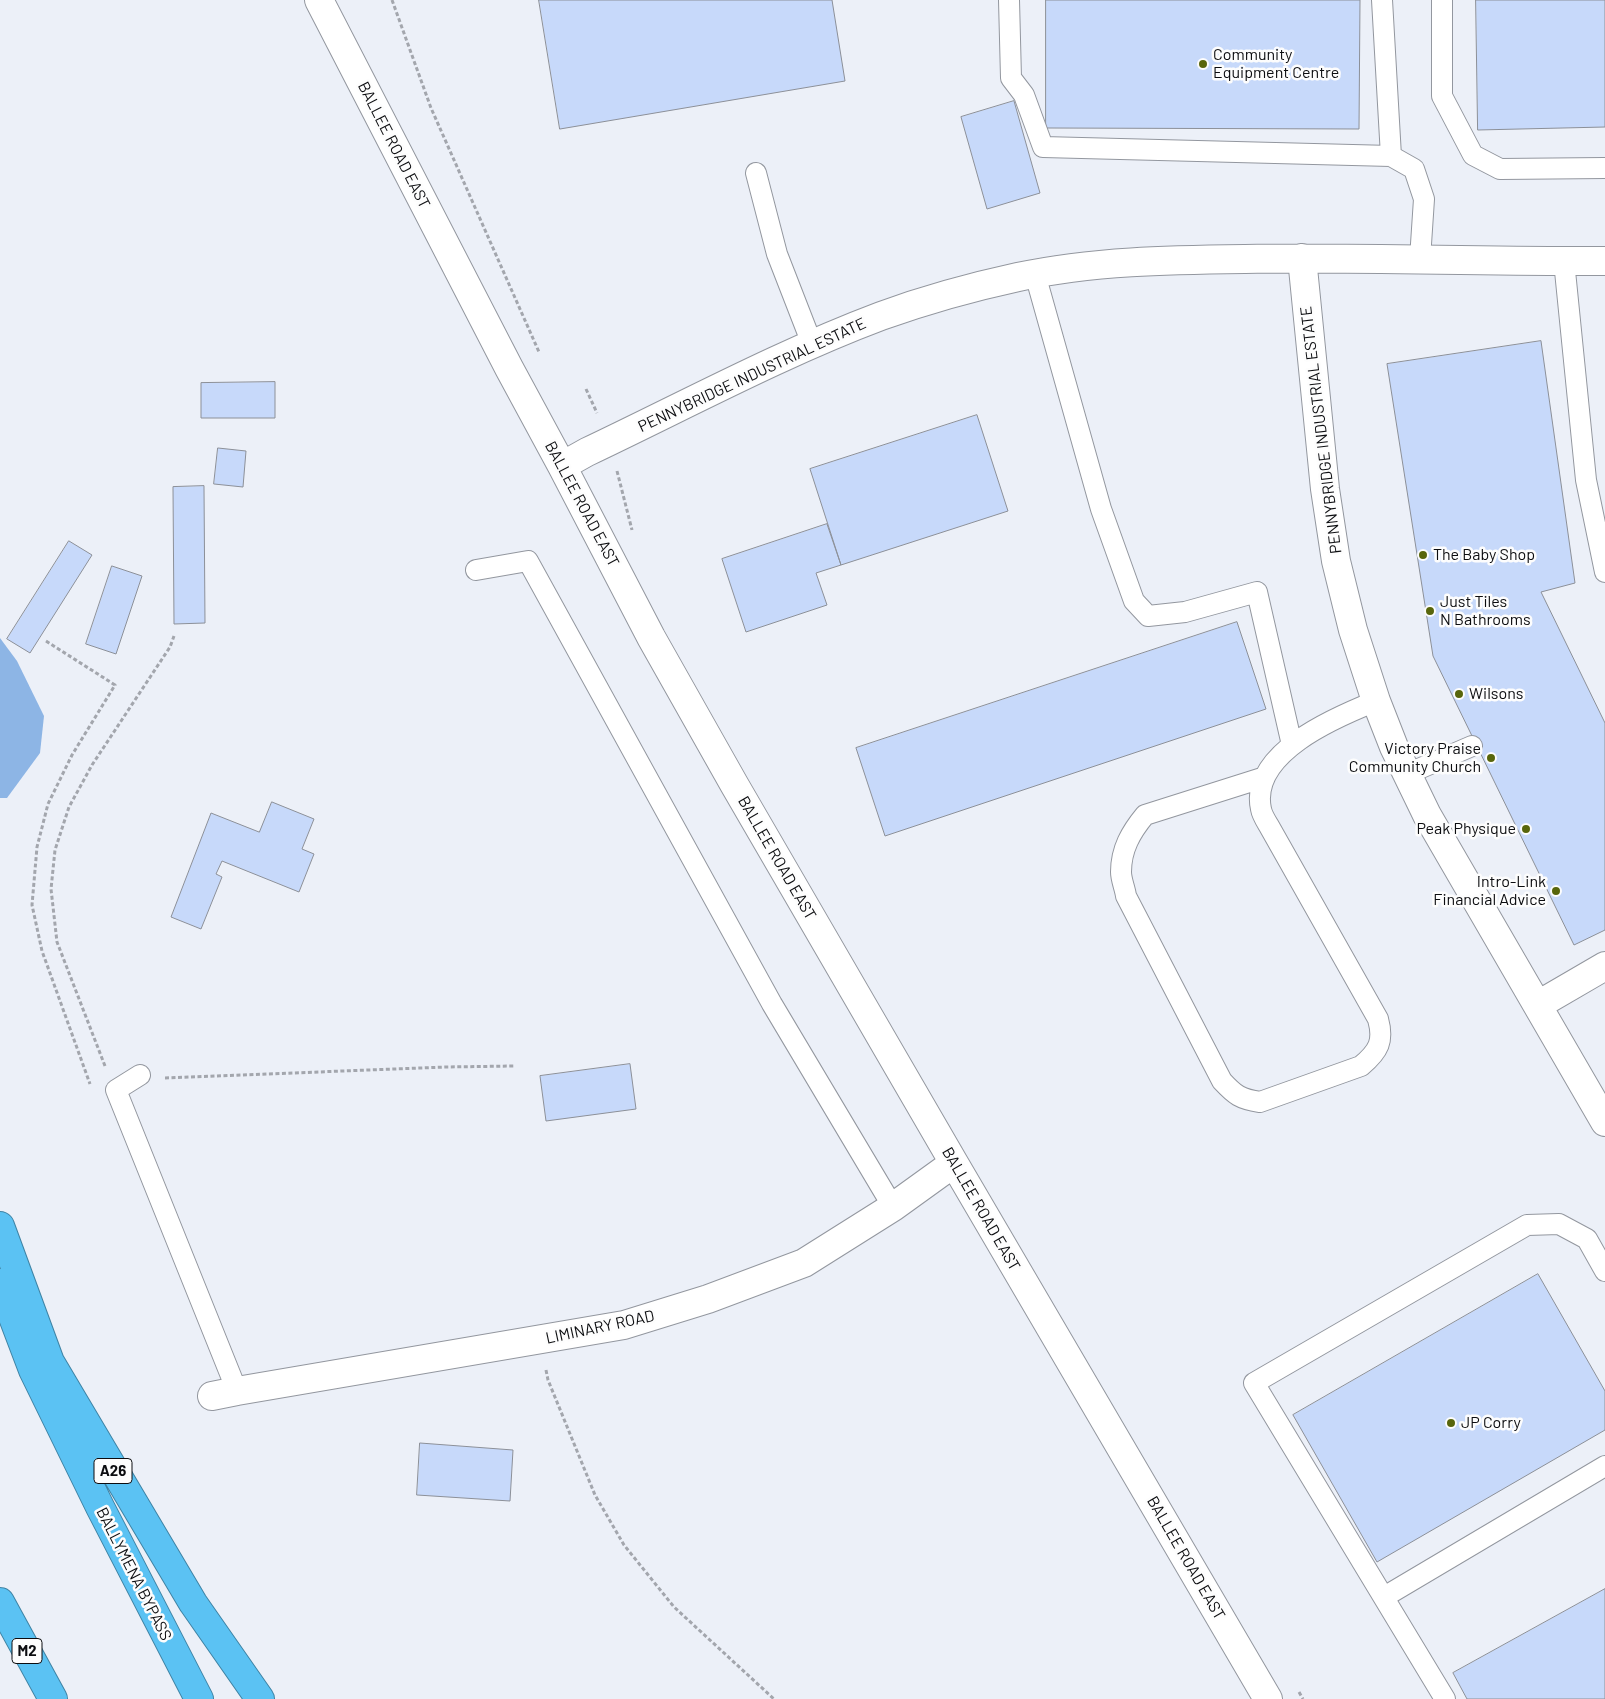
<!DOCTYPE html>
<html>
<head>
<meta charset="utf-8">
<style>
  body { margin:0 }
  canvas { display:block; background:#ecf0f8 }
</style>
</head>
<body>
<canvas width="1605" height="1699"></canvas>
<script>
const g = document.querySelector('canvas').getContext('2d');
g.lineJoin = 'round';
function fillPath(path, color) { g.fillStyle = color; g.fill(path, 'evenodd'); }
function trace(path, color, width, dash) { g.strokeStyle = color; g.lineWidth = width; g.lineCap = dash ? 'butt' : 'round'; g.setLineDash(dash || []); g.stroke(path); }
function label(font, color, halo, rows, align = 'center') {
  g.font = font + ' Barlow,sans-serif'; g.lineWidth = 5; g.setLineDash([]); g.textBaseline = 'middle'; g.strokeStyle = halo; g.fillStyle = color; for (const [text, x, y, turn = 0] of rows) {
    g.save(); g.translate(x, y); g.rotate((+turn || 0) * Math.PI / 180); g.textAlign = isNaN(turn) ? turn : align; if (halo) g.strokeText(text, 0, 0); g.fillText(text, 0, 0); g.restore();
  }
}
fillPath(new Path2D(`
  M0 638 17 661 44 716 40 753 7 798H0Z`), '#8db5e5');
const building = new Path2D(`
  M539 0H832L845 81 560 129Z
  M1046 0H1360L1359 129 1046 128Z
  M1476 0H1605V127L1478 130Z
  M1014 101 1040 193 987 209 961 117Z
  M1541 341 1575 583 1541 592 1605 723V930L1574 945 1433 656 1387 364Z
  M275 382V418H201V383Z
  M977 415 1008 511 841 565 810 469Z
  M218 448 246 451 243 487 214 484Z
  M204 486 205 623 174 624 173 487Z
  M827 524 841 565 816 573 827 605 746 632 722 559Z
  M69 541 92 555 30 653 7 639Z
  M112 566 142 576 116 654 86 644Z
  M1237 622 1266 709 885 836 856 748Z
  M272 802 314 819 302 849 314 854 299 892 222 861 216 874 222 877 201 929 171 917 211 813 259 832Z
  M630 1064 636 1109 546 1121 540 1076Z
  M1538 1274 1605 1391V1430L1377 1562 1293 1415Z
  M420 1443 513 1450 510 1501 417 1495Z
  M1605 1589V1699H1467L1453 1673Z`);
fillPath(building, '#c7d9fa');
trace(building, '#8c9098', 1);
const lane = new Path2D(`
  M1009 0 1011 78 1024 95 1043 147 1391 156 1414 169 1424 199 1420 259
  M1382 0 1391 156
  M1442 0V96L1473 155 1500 169 1605 168
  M756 173 777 254 812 344
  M1564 261 1586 480 1605 572
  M1035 274 1101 509 1134 601 1148 616 1185 612 1257 592 1292 745
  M476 570 528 561 772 1004 893 1207
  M1407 774 1472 746
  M1265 777 1145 815C1131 832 1121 849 1121 872 1121 880 1125 888 1126 896L1222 1081C1235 1095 1240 1099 1260 1102L1361 1066C1379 1051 1384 1041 1378 1019L1269 826C1266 821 1262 815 1261 809 1249 753 1336 717 1376 701
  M140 1075 116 1090 237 1391
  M1384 1597 1605 1466
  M1445 1699 1254 1383 1527 1225 1559 1224 1587 1239 1605 1271`);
const street = new Path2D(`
  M319 0 509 368 562 466 651 637 734 784 954 1163 1268 1699
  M1302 258 1325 489 1336 561 1353 630 1376 701 1394 747 1427 815 1605 1122
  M562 466 587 452C684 406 780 354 881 316 925 300 972 287 1018 277 1093 261 1169 260 1245 259 1365 257 1485 262 1605 261
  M1538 1005 1605 966
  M212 1396 237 1391 624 1325 708 1299 804 1263 893 1207 954 1163`);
const highway = new Path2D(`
  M0 1226 50 1362 193 1603 260 1699
  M0 1283 33 1370 100 1507 199 1699
  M0 1602 53 1699`);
trace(lane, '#93979f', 22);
trace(street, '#93979f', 30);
trace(highway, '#3f83a4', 30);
trace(new Path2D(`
  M392 0 431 108 539 352
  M586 389 597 413
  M617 471 632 530
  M46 641 115 685 72 755 48 804 37 847 32 905 42 951 90 1084
  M105 1066 57 942 51 889 55 850 69 807 92 765 170 647 174 636
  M165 1078 445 1067 515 1066
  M546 1370 548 1380 595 1495 624 1545 674 1607 774 1699
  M1299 1692 1303 1699`), '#a3a6ad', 3, [4, 2.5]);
trace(lane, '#fff', 20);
trace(street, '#fff', 28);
trace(highway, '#5bc2f3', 28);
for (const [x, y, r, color] of [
  [1203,64,5,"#58660c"],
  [1423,555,5,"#58660c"],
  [1430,611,5,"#58660c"],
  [1459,694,5,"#58660c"],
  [1491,758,5,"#58660c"],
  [1526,829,5,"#58660c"],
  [1556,891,5,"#58660c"],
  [1451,1423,5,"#58660c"]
]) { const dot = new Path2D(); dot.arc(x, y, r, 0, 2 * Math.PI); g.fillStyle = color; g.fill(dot); trace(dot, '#fdfdfd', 2); }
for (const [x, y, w] of [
  [113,1471,38],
  [27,1651,30]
]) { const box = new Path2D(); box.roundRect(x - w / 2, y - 12.5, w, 25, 4); g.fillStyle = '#fdfdfd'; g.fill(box); trace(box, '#0c0d10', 1); }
label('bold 15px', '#0c0d10', null, [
  ["A26",113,1471],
  ["M2",27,1651]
]);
label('16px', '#0c0d10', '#fdfdfd', [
  ["Community",1213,55],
  ["Equipment Centre",1213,73],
  ["The Baby Shop",1433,555],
  ["Just Tiles",1440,602],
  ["N Bathrooms",1440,620],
  ["Wilsons",1469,694],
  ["Victory Praise",1481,749,"right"],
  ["Community Church",1481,767,"right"],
  ["Peak Physique",1516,829,"right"],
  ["Intro-Link",1546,882,"right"],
  ["Financial Advice",1546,900,"right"],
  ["JP Corry",1461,1423]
], 'left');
label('16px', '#0c0d10', '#fdfdfd', [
  ["BALLEE ROAD EAST",394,145,63],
  ["PENNYBRIDGE INDUSTRIAL ESTATE",752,375,-25],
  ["PENNYBRIDGE INDUSTRIAL ESTATE",1321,430,-97],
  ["BALLEE ROAD EAST",582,504,62],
  ["BALLEE ROAD EAST",777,858,60],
  ["BALLEE ROAD EAST",981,1209,60],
  ["LIMINARY ROAD",600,1327,-12],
  ["BALLEE ROAD EAST",1186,1558,60],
  ["BALLYMENA BYPASS",134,1574,63]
]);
</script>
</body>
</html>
